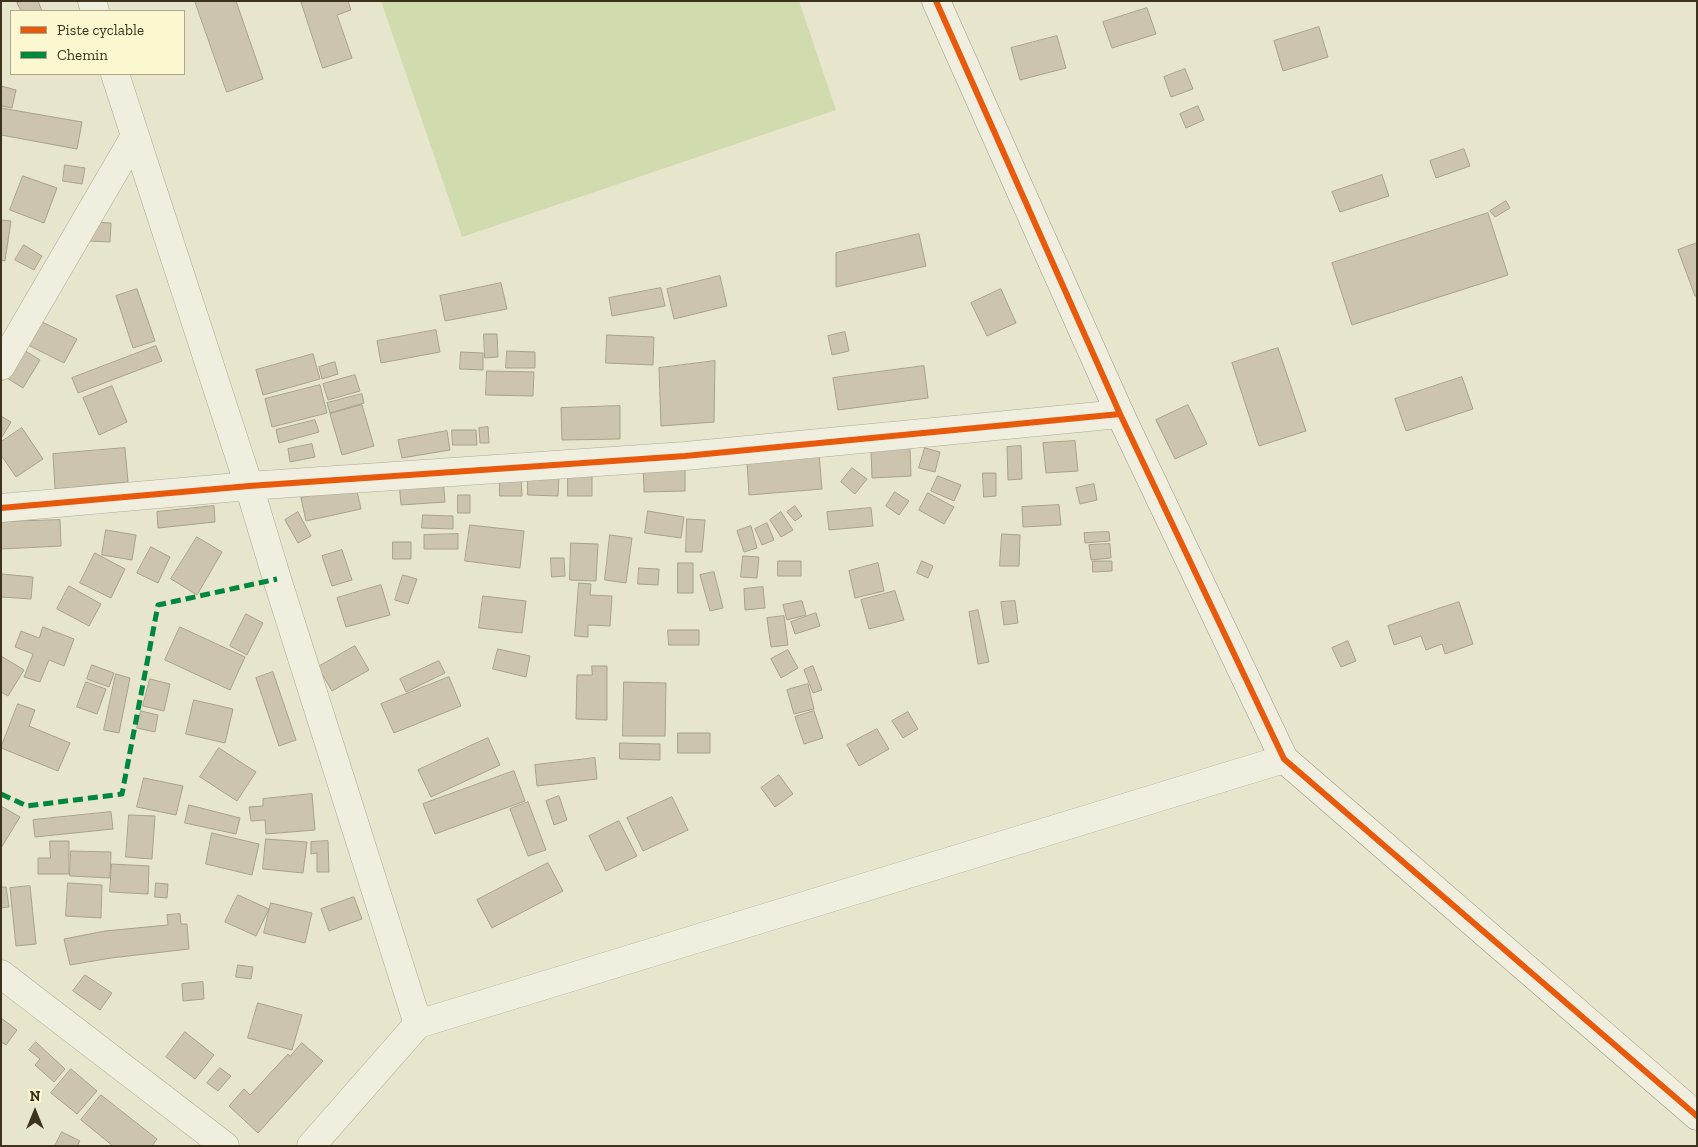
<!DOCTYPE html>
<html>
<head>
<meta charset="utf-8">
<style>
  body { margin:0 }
  #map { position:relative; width:1698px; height:1147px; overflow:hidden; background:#e7e6cc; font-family:"Zilla Slab",serif }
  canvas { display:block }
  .frame { position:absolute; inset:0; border:2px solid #3d331c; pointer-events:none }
  .legend { position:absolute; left:10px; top:10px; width:175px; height:65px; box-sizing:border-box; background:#faf7d1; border:1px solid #aea989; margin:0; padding:6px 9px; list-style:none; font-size:15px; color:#3d331c }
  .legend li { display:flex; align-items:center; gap:10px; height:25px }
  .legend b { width:25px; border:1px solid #aea989 }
  .north { position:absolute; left:10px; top:1087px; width:50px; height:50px; -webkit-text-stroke:4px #faf7d1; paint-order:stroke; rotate:0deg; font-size:14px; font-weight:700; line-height:20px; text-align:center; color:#3d331c }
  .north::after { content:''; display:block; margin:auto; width:18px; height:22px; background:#3d331c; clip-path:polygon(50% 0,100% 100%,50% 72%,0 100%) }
</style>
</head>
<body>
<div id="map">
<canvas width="1698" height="1147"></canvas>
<div class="frame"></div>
<ul class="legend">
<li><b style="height:6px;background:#e8590c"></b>Piste cyclable</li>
<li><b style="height:6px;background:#00873e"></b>Chemin</li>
</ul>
<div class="north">N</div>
</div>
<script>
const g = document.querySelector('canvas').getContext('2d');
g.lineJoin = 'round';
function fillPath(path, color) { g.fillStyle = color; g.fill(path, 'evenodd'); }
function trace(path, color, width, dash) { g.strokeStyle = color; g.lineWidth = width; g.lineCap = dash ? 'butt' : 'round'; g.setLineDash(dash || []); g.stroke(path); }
fillPath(new Path2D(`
  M381 1H799L836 110 462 237Z`), '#d0dcad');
const building = new Path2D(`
  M23 1H38L42 11H21L17 3Z
  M195 1H236L263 79 227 92Z
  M301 1H348L351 10 337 15 352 58 323 68Z
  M1147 8 1156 34 1112 48 1103 22Z
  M1319 27 1328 57 1283 71 1274 41Z
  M1057 36 1066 68 1020 80 1011 48Z
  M1185 69 1193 89 1171 97 1164 77Z
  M1 86 16 90 12 108 1 106Z
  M1198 106 1204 120 1186 128 1180 114Z
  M1 108 82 122 77 149 1 135Z
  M1464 149 1470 166 1436 178 1430 161Z
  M65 165 85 168 82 184 63 181Z
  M1382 175 1389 196 1340 212 1332 192Z
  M23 176 57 188 44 223 10 210Z
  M1506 201 1510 208 1495 217 1490 211Z
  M1488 213 1508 275 1352 325 1332 263Z
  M1 220 11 221 5 261 1 260Z
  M90 222 111 223 110 242 89 241Z
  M919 234 926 266 836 287V253Z
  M1697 243V296H1695L1678 250Z
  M24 245 42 256 34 270 15 260Z
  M720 276 727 306 674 319 667 289Z
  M501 283 507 309 445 321 440 296Z
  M661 288 665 306 612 316 609 298Z
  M137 289 155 341 133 348 116 296Z
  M1001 289 1016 323 987 336 971 303Z
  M34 318 77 339 64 363 22 342Z
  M436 330 440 352 381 363 377 341Z
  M845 332 849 351 832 355 828 336Z
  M484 334H497L498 357 485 358Z
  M607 335 654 337 653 365 606 363Z
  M156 346 162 361 78 393 72 378Z
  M19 347 40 360 23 388 2 375Z
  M1278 348 1306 431 1259 446 1232 363Z
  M507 351 535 352V368H506Z
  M461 352 483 353V370L460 369Z
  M313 354 320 379 263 395 256 370Z
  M715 361 714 422 661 426 659 368Z
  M335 362 338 374 322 379 319 367Z
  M924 366 928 398 838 410 833 378Z
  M487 371 534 372 533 396 486 395Z
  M355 375 360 391 328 400 323 384Z
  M1462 377 1473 409 1406 431 1395 399Z
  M320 385 327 413 272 427 265 399Z
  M112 386 127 422 99 435 83 398Z
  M362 394 364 403 330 413 327 403Z
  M362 405 374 446 342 455 330 414Z
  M1188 405 1207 444 1175 459 1156 420Z
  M620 406V439L562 440 561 408Z
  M1 416 11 422 2 437H1Z
  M315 420 319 432 279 443 276 430Z
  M488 427 489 443H480L479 428Z
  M22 428 43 459 16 477 1 455V442Z
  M452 430H476L477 445H453Z
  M447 431 450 450 402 458 398 440Z
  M1075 441 1078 471 1046 473 1043 443Z
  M312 444 315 457 290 462 288 449Z
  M1021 446 1022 479 1008 480 1007 447Z
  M125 448 128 482 55 489 53 454Z
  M925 448 940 452 935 472 919 468Z
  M910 449 911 476 872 478 871 450Z
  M819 454 822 489 749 495 747 461Z
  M685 463V491L644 492 643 464Z
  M852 468 867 479 855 494 841 482Z
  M568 473H592V496H568Z
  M983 473H996V496L984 497Z
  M528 474 559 475 558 496 528 495Z
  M500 476H521L522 496H500Z
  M938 476 961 485 954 501 931 491Z
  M443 478 445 502 401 505 399 481Z
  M1094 484 1097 500 1080 504 1076 488Z
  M356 487 361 509 306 521 301 498Z
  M895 492 909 501 899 515 886 506Z
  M928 493 954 507 944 524 919 510Z
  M458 495H470V513H458Z
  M1059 505 1061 525 1023 527 1022 507Z
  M214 506 215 522 158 528 157 512Z
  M795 506 802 516 795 521 787 512Z
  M871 508 873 526 829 530 827 512Z
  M648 511 684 517 681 538 645 533Z
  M298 512 311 536 298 543 285 520Z
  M781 512 793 530 781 537 770 520Z
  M423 515 453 516V529L422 528Z
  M687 519 705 520 702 552H686Z
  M60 520 61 546 1 549V522Z
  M767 523 774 540 762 545 755 529Z
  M470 525 524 531 520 568 465 561Z
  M751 526 757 548 744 552 737 531Z
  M106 530 136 535 132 560 102 555Z
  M1109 532 1110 541 1085 543 1084 533Z
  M458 534V549H424V535Z
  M1002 534 1020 535 1019 566H1000Z
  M610 535 632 538 626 583 605 580Z
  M197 537 222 552 197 595 171 579Z
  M393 542H411V559H393Z
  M571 543 598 544 596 581 570 580Z
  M1110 544 1111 558 1091 560 1089 545Z
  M151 547 170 557 158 583 137 573Z
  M342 550 352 580 332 586 322 556Z
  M95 553 125 569 111 598 80 583Z
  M743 556 759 557 757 578 741 577Z
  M551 558H564L565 576 552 577Z
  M778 561H801V576H778Z
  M922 561 933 566 928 578 917 573Z
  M1093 561H1112V571L1093 572Z
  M678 563H693V593H678Z
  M878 563 884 591 855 598 849 571Z
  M639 568 659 569 658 585 638 584Z
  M714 572 723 608 710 611 700 575Z
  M2 574 33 577 31 599 1 597Z
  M403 575 417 579 408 604 395 600Z
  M579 583 591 584 590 595 612 596 610 626 588 625V637L575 636Z
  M381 585 390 615 346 627 337 598Z
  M69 586 101 604 89 626 57 609Z
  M763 587 765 608 745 610 744 589Z
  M895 591 904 620 869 629 861 600Z
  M483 596 526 601 522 633 479 628Z
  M802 601 806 615 787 620 783 605Z
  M1015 601 1018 623 1004 625 1001 602Z
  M1459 602 1473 644 1445 654 1442 644 1426 650 1421 636 1394 645 1388 626Z
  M978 610 989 662 978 664 969 612Z
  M816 613 820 626 795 634 791 622Z
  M246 614 263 623 247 655 230 646Z
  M784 616 788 645 771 647 767 618Z
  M43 627 74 639 64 666 49 660 40 682 24 677 33 654 15 647 21 631 39 638Z
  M180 627 245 657 230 690 165 660Z
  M668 630H699V645H669Z
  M1348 641 1356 661 1341 667 1332 648Z
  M355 646 369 670 332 691 318 667Z
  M498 649 530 656 526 677 493 669Z
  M788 650 798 668 781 678 771 659Z
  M1 656 24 670 8 696 1 692Z
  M439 661 445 673 406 692 400 679Z
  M92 665 114 673 109 687 87 679Z
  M592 666H607V720L576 719 577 675H592Z
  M813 666 822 690 813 693 804 670Z
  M273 672 296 740 279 746 256 678Z
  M116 674 130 678 119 733 104 730Z
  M449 677 461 706 394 733 381 704Z
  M150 679 170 684 164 711 143 706Z
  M86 682 106 689 97 714 77 707Z
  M624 682 666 683 665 736H623Z
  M808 684 814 709 794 714 787 690Z
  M194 700 233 709 225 743 186 734Z
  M18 704 35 710 29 726 70 743 58 771 1 748Z
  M141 711 158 715 155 732 137 728Z
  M814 711 823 738 804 744 795 717Z
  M908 712 918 729 903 738 892 721Z
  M877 729 889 749 859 766 847 745Z
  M678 733H710V753H678Z
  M488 738 500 765 431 797 418 770Z
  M620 743 660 744V760L620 759Z
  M219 748 256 772 237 801 200 777Z
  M595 758 597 779 537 786 535 765Z
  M514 771 525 801 435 834 423 804Z
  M779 775 793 794 775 807 761 788Z
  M144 778 183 786 176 815 137 807Z
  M312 794 315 830 266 834 265 820 251 821 249 807 263 806V799Z
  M559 796 567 820 554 825 546 801Z
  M672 797 688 830 643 851 627 818Z
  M528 802 546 850 528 856 510 809Z
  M189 805 240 818 236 834 185 823Z
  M1 806 20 817 1 848Z
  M111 812 113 829 35 837 33 820Z
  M129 815 155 816 152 859 126 857Z
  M619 821 637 856 606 871 589 836Z
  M212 833 259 844 252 875 206 864Z
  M266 839 307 842 303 873 263 869Z
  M50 841H69V874H38V858H50Z
  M328 841 329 872H317V853L311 854V842Z
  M71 851 111 852 110 878 70 876Z
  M548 863 563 891 492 928 477 900Z
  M112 864 149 866 148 894 110 892Z
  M68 883 102 885 101 918 66 916Z
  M156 883 168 884 167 898 155 897Z
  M30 886 36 944 16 946 10 888Z
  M1 887H6L9 907 1 908Z
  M238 895 269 909 256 936 225 922Z
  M354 897 362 919 329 931 321 909Z
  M271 903 312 913 305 943 264 933Z
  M180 914 181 924H187L189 949 111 958 70 965 64 939 105 931 168 925 167 915Z
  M238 965 253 967 251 979 236 977Z
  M85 975 112 993 100 1010 73 991Z
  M203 982 204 999 183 1001 182 984Z
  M258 1003 302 1015 292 1050 248 1038Z
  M1 1018 17 1030 6 1045 1 1042Z
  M185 1032 214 1055 195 1079 166 1057Z
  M36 1042 65 1069 54 1082 35 1065 40 1059 29 1050Z
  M302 1043 323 1061 258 1133 229 1106 244 1089 250 1095 288 1054 290 1056Z
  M220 1068 231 1076 218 1091 207 1083Z
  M71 1069 97 1091 77 1114 51 1093Z
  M101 1095 157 1139 152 1146H113L81 1120Z
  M62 1132 80 1141 77 1146H55Z`);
fillPath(building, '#ccc4ad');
trace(building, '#a8a18b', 1);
const street = new Path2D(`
  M92 1 95 11
  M115 74 249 486 277 579 418 1024
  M1 366 135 136
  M1 508 249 486 685 456 1120 414
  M1 974 225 1146
  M311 1146 418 1024 1284 759`);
const secondary = new Path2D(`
  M936 1 1120 414 1284 759 1697 1116`);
trace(street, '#acaa96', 29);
trace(secondary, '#9c9985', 29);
trace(street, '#efeedf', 28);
trace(secondary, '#efeedf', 28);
trace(new Path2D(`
  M1 794 27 806 122 794 158 605 277 579`), '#00873e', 5, [10, 5]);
trace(new Path2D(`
  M936 1 1120 414 1284 759 1697 1116
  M1 508 249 486 685 456 1120 414`), '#e8590c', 6);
</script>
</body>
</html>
